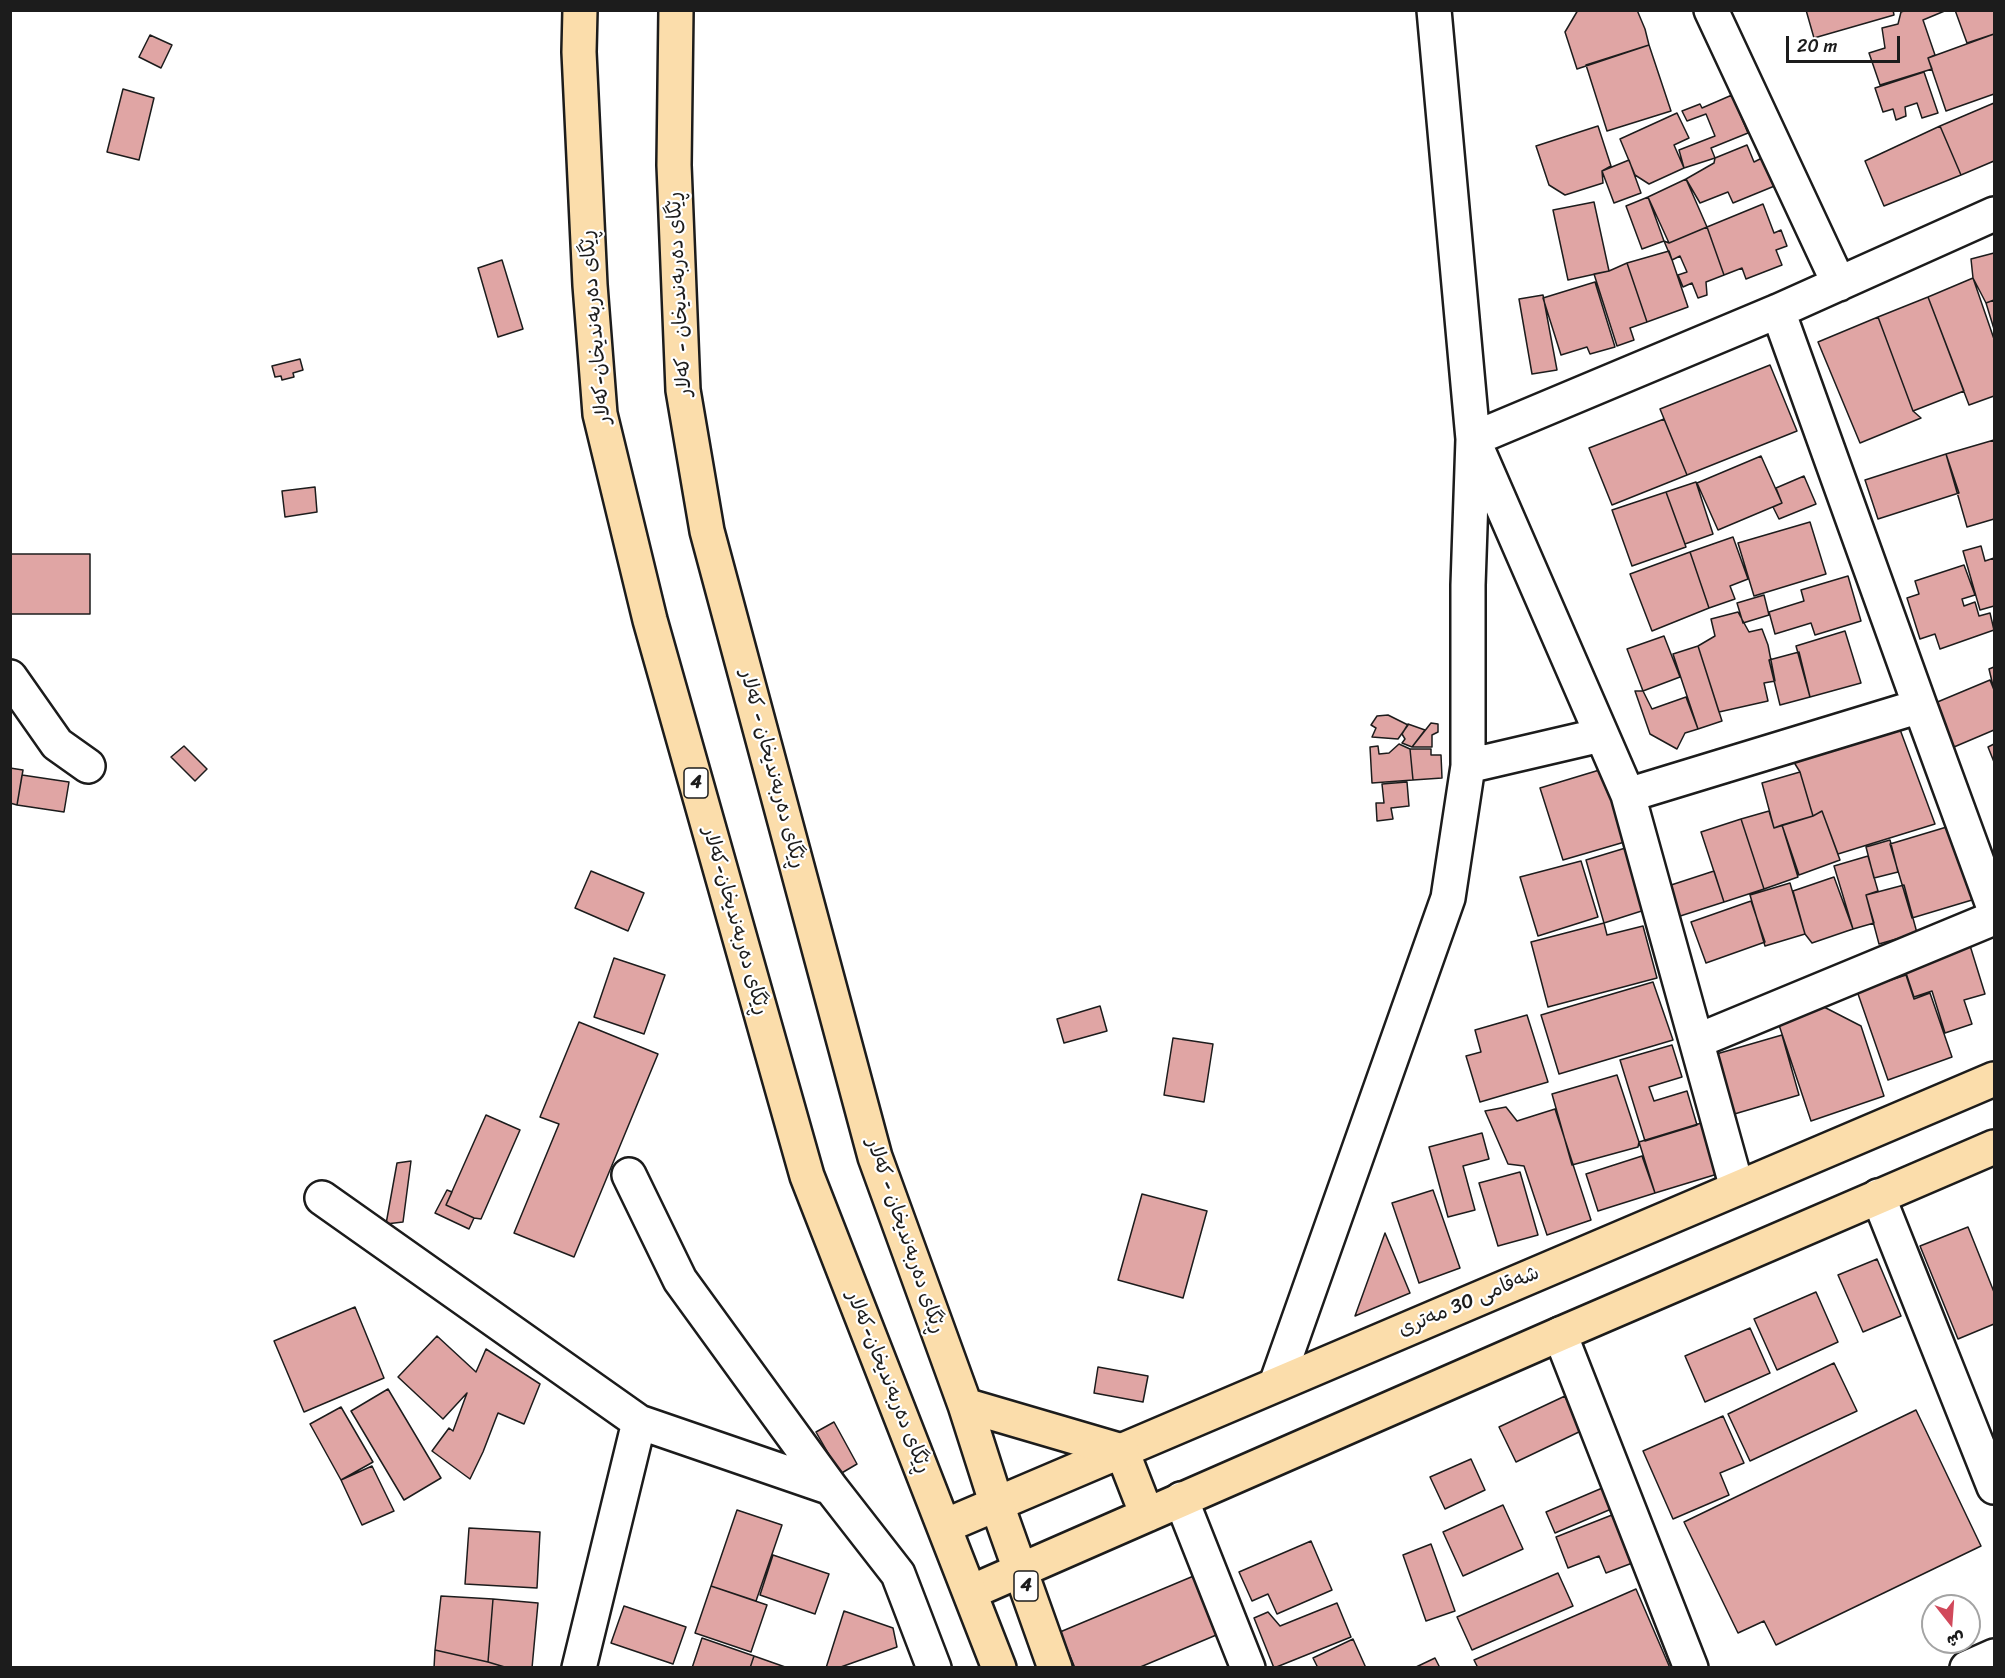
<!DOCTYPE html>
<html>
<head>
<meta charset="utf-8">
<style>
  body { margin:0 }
  #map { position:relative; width:2005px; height:1678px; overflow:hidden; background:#fff; font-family:Sriracha,"Playpen Sans Arabic",sans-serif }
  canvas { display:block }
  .frame { position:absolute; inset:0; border:12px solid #1c1c1c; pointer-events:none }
  .north { position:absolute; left:1921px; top:1594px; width:60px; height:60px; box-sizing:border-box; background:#fff; border:2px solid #a4a4a4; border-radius:50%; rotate:163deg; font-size:16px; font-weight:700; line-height:24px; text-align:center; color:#1c1c1c }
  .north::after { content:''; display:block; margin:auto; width:21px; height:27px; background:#d1495b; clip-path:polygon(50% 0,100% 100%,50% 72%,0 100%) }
  .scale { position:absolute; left:1786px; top:36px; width:114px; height:27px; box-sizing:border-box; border:3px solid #1c1c1c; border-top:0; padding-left:8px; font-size:18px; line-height:21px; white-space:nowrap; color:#1c1c1c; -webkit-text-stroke:4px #fff; paint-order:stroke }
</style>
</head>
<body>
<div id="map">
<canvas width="2005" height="1678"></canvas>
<div class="frame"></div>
<div class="north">ش</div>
<div class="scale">20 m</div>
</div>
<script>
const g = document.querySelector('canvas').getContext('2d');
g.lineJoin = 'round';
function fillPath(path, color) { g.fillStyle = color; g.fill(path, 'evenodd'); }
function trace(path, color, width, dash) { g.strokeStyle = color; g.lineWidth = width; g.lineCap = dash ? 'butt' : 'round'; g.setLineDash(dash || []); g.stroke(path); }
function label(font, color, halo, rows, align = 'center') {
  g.font = font + ' Sriracha,"Playpen Sans Arabic",sans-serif'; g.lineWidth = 4.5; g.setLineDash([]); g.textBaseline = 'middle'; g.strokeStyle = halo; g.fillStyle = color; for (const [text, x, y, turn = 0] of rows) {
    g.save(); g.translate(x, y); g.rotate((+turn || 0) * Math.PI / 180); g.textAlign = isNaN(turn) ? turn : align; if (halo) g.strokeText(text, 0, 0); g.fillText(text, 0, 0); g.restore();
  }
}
const building = new Path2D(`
  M1578 10H1637L1645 29 1649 45 1577 69 1565 32Z
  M1806 10H1893L1894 15 1814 38Z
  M1907 10H1947L1923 20 1935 55 1928 58 1932 69 1880 85 1869 53 1885 48 1882 28 1898 24 1901 12Z
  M1955 10H1994V34L1967 43Z
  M1994 34V94L1946 111 1928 58Z
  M150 35 172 45 161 68 139 57Z
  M1649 45 1671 111 1607 131 1586 65Z
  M1924 72 1938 113 1922 118 1917 103 1905 107 1906 116 1896 120 1893 109 1883 112 1875 88Z
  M123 89 154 98 139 160 107 152Z
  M1732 95 1748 133 1711 148 1715 158 1684 168 1679 150 1715 136 1706 114 1687 121 1682 111 1700 104 1702 108Z
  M1994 103V161L1961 175 1940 126Z
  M1677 113 1689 138 1674 145 1684 168 1649 184 1635 175 1620 139Z
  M1598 126 1611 166 1602 171 1603 183 1565 195 1549 185 1536 146Z
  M1940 126 1961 175 1884 206 1865 161Z
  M1747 145 1754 162 1766 156 1777 185 1733 203 1728 192 1700 203 1686 179 1714 163 1715 158Z
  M1629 160 1641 193 1614 203 1602 171Z
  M1686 179 1707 227 1669 243 1648 197Z
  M1648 197 1664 241 1642 249 1626 206Z
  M1594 202 1609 271 1568 280 1553 210Z
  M1763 204 1774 233 1781 230 1787 246 1776 250 1782 265 1746 279 1742 268 1724 275 1707 227Z
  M1707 227 1724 275 1706 282 1707 295 1698 298 1692 283 1683 287 1678 275 1687 272 1680 256 1672 260 1664 241 1669 243Z
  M1669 251 1688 307 1647 322 1627 263Z
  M1994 253V300L1986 303 1973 278 1971 259Z
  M502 260 523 329 498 337 478 268Z
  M1627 263 1647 322 1630 328 1634 340 1617 346 1594 274 1609 271Z
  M1973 278 1994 339V396L1969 405 1928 297Z
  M1595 282 1615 347 1590 354 1587 347 1561 355 1543 298Z
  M1543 295 1557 370 1532 374 1519 299Z
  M1928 297 1964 391 1913 411 1878 317Z
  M1994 300V329L1986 303Z
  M1878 317 1913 411 1921 418 1860 443 1818 342Z
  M300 359 303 370 293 373 294 377 282 380 281 376 275 377 272 366Z
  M1770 365 1797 431 1687 475 1660 409Z
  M1664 419 1687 475 1612 505 1589 448Z
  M1994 440V519L1967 527 1946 454Z
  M1946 454 1959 493 1878 519 1865 480Z
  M1761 456 1782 503 1718 530 1697 483Z
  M1804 476 1816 504 1779 519 1773 507 1782 503 1776 488Z
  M1696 482 1713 534 1685 544 1666 492Z
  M315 487 317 512 285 517 282 491Z
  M1666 492 1686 547 1632 566 1612 510Z
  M1810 522 1826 574 1754 596 1738 543Z
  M1733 537 1748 579 1730 586 1735 599 1709 608 1690 552Z
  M1981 546 1985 561 1994 558V606L1980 610 1963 551Z
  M1690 552 1709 608 1652 631 1630 574Z
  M10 554H90V614H10Z
  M1964 565 1975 595 1962 599 1964 606 1975 602 1979 616 1990 613 1994 630 1940 649 1935 634 1920 639 1907 598 1919 594 1915 581Z
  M1848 576 1861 621 1815 635 1811 623 1775 634 1769 612 1804 601 1801 590Z
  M1764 595 1769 615 1743 623 1737 603Z
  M1738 612 1749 632 1762 629 1768 645 1775 681 1764 683 1768 701 1719 712 1698 646 1715 636 1711 619Z
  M1845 631 1861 683 1810 697 1796 646Z
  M1664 636 1680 677 1643 691 1627 649Z
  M1698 646 1722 721 1698 729 1673 654Z
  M1799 652 1810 697 1780 705 1769 660Z
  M1994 667V690L1989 669Z
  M1990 680 1994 690V730L1954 747 1935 703Z
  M1635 691H1643L1652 709 1686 697 1698 729 1685 733 1677 749 1650 734Z
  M1388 715 1408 725 1398 739 1372 737 1376 728 1371 725 1377 716Z
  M1431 723 1438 724V732L1432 735V747H1412Z
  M1408 724 1425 730 1412 747 1402 743 1405 739 1402 734Z
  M1898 724 1935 824 1838 854 1822 811 1813 816 1800 772 1792 759Z
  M1399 744 1410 749 1413 780 1372 783 1370 747 1378 746 1379 754 1389 753Z
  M1994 744V762L1988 747Z
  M184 746 207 769 195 781 171 757Z
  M1410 749H1431V755H1441L1442 778 1413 780Z
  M10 768 23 770 17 805 10 803Z
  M1606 768 1628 841 1563 860 1540 788Z
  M1800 772 1813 816 1774 828 1762 783Z
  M22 775 69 782 64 812 17 805Z
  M1407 782 1409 806 1391 808 1393 819 1377 821 1376 803H1384L1382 784Z
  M1769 811 1774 828 1782 825 1798 877 1764 889 1741 819Z
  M1822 811 1840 860 1799 875 1782 825 1813 816Z
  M1741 819 1764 889 1724 902 1701 832Z
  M1950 826 1972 900 1912 918 1890 844Z
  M1890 840 1898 872 1874 878 1866 847Z
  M1632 846 1651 908 1604 923 1586 860Z
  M1868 856 1878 891 1866 895 1874 923 1853 929 1834 866Z
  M1581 861 1598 917 1538 936 1520 877Z
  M591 871 644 893 628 931 575 908Z
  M1714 871 1724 902 1674 918 1665 887Z
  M1834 877 1853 929 1812 943 1805 934 1793 891Z
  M1790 883 1805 934 1765 946 1750 895Z
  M1904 885 1917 933 1879 944 1866 895Z
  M1751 901 1765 942 1706 963 1691 922Z
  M1604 923 1607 935 1643 926 1657 978 1548 1007 1531 942Z
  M1968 939 1985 994 1964 1000 1972 1024 1945 1033 1932 991 1914 997 1902 961Z
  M614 958 665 975 644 1034 594 1017Z
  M1906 975 1914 999 1930 993 1952 1057 1888 1080 1857 991Z
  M1653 982 1673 1040 1559 1074 1541 1015Z
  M1100 1006 1107 1031 1064 1043 1057 1019Z
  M1824 1007 1861 1026 1884 1096 1811 1121 1778 1022Z
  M1527 1015 1548 1082 1480 1102 1466 1056 1481 1052 1475 1030Z
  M579 1022 658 1054 574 1257 514 1233 559 1124 540 1117Z
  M1782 1035 1799 1095 1731 1115 1713 1055Z
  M1173 1038 1213 1044 1204 1102 1164 1095Z
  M1672 1045 1682 1077 1649 1087 1654 1101 1687 1091 1697 1125 1645 1141 1620 1060Z
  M1617 1075 1639 1142 1638 1147 1572 1165 1552 1094Z
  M1506 1107 1517 1121 1555 1109 1591 1220 1547 1235 1524 1166 1508 1164 1485 1111Z
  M486 1115 520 1130 481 1219 474 1218 446 1205Z
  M1708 1121 1724 1172 1655 1193 1639 1142Z
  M1482 1133 1489 1159 1463 1166 1475 1210 1448 1217 1429 1147Z
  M1642 1156 1655 1193 1598 1211 1586 1174Z
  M411 1161 403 1222 386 1224 397 1163Z
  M1520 1172 1538 1235 1498 1246 1479 1183Z
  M447 1190 452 1192 446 1205 474 1218 469 1229 435 1213Z
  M1433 1190 1460 1268 1419 1283 1392 1203Z
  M1142 1194 1207 1211 1183 1298 1118 1280Z
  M1968 1227 1994 1292V1324L1958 1339 1920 1246Z
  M1385 1233 1410 1293 1355 1316Z
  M1877 1259 1901 1316 1863 1332 1838 1275Z
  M1816 1292 1838 1342 1777 1370 1754 1319Z
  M355 1307 384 1378 304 1412 274 1341Z
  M1750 1328 1770 1373 1705 1402 1685 1356Z
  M437 1336 476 1372 486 1349 540 1384 524 1424 498 1413 483 1452 470 1479 432 1451 449 1428 453 1431 467 1393 443 1419 398 1377Z
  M1834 1363 1857 1411 1750 1461 1728 1414Z
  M1098 1367 1148 1376 1143 1402 1094 1393Z
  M388 1389 441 1478 404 1500 351 1411Z
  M1565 1396 1581 1431 1516 1462 1499 1427Z
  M341 1407 373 1462 341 1480 310 1424Z
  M1916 1410 1981 1546 1776 1645 1764 1621 1738 1633 1684 1522Z
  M1723 1416 1744 1463 1720 1473 1729 1495 1673 1519 1643 1451Z
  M834 1422 857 1464 840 1474 816 1432Z
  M1471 1459 1485 1490 1445 1509 1430 1477Z
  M372 1466 394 1511 362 1525 341 1480Z
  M1607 1486 1616 1507 1555 1533 1546 1512Z
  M1503 1505 1523 1549 1463 1576 1443 1532Z
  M737 1510 782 1525 756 1601 711 1586Z
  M1617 1513 1635 1562 1606 1573 1599 1556 1568 1568 1556 1537Z
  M469 1528 540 1532 537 1588 465 1584Z
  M1311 1541 1332 1590 1277 1614 1268 1594 1252 1601 1239 1572Z
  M1431 1544 1455 1611 1426 1621 1403 1555Z
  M773 1555 829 1574 815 1614 760 1595Z
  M1558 1573 1573 1606 1472 1650 1457 1617Z
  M1196 1575 1221 1633 1138 1668H1075L1060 1632Z
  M711 1586 767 1605 751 1652 695 1633Z
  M1636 1589 1670 1668H1478L1474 1660Z
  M441 1596 493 1599 488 1662 435 1650Z
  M493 1599 538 1603 532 1668H508L488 1662Z
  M1337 1603 1351 1637 1274 1668 1254 1618 1268 1612 1280 1626Z
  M624 1606 686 1627 673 1664 611 1643Z
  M844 1611 893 1628 897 1647 838 1668H826Z
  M702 1638 754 1656 750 1668H692Z
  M1353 1639 1366 1668H1318L1313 1658Z
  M435 1650 488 1662 508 1668H434Z
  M754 1656 788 1668H750Z
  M1435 1658 1440 1668H1414Z`);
fillPath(building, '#e0a5a4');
trace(building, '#1c1c1c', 1.5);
const street = new Path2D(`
  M1711 10 1839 284
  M1778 311 1920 706 1994 908
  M10 677 57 744 88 766
  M1468 766 1601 735
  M1628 795 1920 706
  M1697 1041 1994 918
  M629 1175 680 1280 831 1488
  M1737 1188 1628 795 1473 439 1778 311 1994 214
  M1878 1196 1994 1487
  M322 1198 639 1422 831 1488 898 1574 934 1668
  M1560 1334 1691 1668
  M1276 1384 1448 898 1468 766V585L1473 439 1434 10
  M1181 1499 1248 1668
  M579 1668 639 1422
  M1967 1668 1994 1656`);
const primary = new Path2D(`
  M1122 1451 1147 1515
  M945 1526 1994 1079
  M971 1592 1560 1334 1994 1147`);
const highway = new Path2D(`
  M580 10 579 52 590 285 600 414 650 620 807 1176 999 1668
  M676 10 674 165 683 390 707 531 875 1157 965 1405 997 1505 1055 1668
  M965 1405 1122 1451`);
trace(street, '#1c1c1c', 38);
trace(primary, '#1c1c1c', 38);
trace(highway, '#1c1c1c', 38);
trace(street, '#fff', 33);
trace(primary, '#fbddab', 33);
trace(highway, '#fbddab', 33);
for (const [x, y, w] of [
  [696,783,24],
  [1026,1586,24]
]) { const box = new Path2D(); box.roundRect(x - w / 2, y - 15, w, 30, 4.5); g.fillStyle = '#fff'; g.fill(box); trace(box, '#1c1c1c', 1.5); }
label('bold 18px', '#1c1c1c', null, [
  ["4",696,783],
  ["4",1026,1586]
]);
label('20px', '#1c1c1c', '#fff', [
  ["ڕێگای دەربەندیخان - کەلار",680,294,-93],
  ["ڕێگای دەربەندیخان-کەلار",596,327,-95],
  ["ڕێگای دەربەندیخان - کەلار",772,769,75],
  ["ڕێگای دەربەندیخان-کەلار",735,921,74],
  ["ڕێگای دەربەندیخان - کەلار",905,1236,71],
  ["شەقامی 30 مەتری",1469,1302,-23],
  ["ڕێگای دەربەندیخان-کەلار",888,1382,68]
]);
</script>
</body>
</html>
